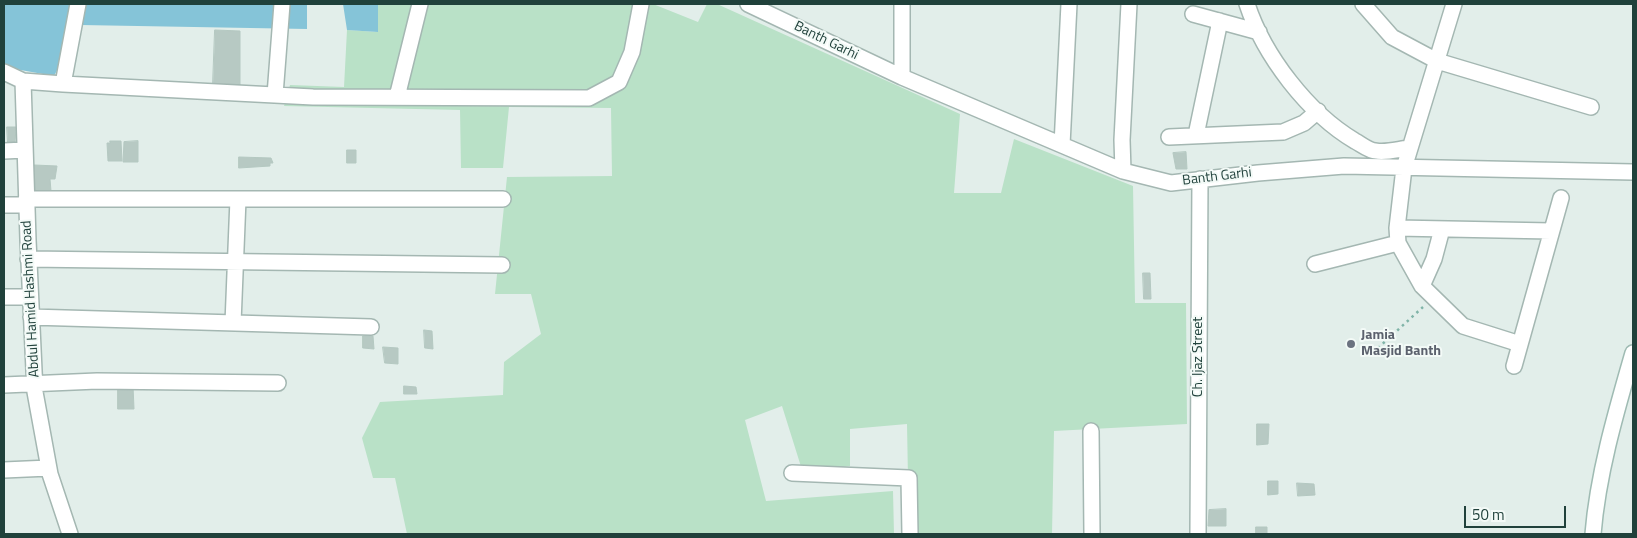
<!DOCTYPE html>
<html>
<head>
<meta charset="utf-8">
<style>
  body { margin:0 }
  #map { position:relative; width:1637px; height:538px; overflow:hidden; background:#e2eeea; font-family:"Titillium Web",sans-serif }
  canvas { display:block }
  .frame { position:absolute; inset:0; border:5px solid #20413b; pointer-events:none }
  .scale { position:absolute; left:1464px; top:506px; width:102px; height:22px; box-sizing:border-box; border:2px solid #20413b; border-top:0; padding-left:6px; font-size:15px; line-height:18px; white-space:nowrap; color:#20413b; -webkit-text-stroke:4px #f3faf7; paint-order:stroke }
</style>
</head>
<body>
<div id="map">
<canvas width="1637" height="538"></canvas>
<div class="frame"></div>
<div class="scale">50 m</div>
</div>
<script>
const g = document.querySelector('canvas').getContext('2d');
g.lineJoin = 'round';
function fillPath(path, color) { g.fillStyle = color; g.fill(path, 'evenodd'); }
function trace(path, color, width, dash) { g.strokeStyle = color; g.lineWidth = width; g.lineCap = dash ? 'butt' : 'round'; g.setLineDash(dash || []); g.stroke(path); }
function label(font, color, halo, rows, align = 'center') {
  g.font = font + ' "Titillium Web",sans-serif'; g.lineWidth = 4; g.setLineDash([]); g.textBaseline = 'middle'; g.strokeStyle = halo; g.fillStyle = color; for (const [text, x, y, turn = 0] of rows) {
    g.save(); g.translate(x, y); g.rotate((+turn || 0) * Math.PI / 180); g.textAlign = isNaN(turn) ? turn : align; if (halo) g.strokeText(text, 0, 0); g.fillText(text, 0, 0); g.restore();
  }
}
fillPath(new Path2D(`
  M378 4H653L698 22 707 4H717L960 114 954 193H1001L1014 139 1133 186 1135 303H1186L1187 424 1054 431 1052 534H909L907 424 850 429V466L803 473 782 406 745 420 766 501 893 491 894 534H407L395 478H373L362 438 380 402 503 395 504 362 541 334 531 294H495L507 177 612 176 611 108 509 107 503 168H461L460 110 284 106 290 85 344 87 347 30 378 32Z`), '#b9e1c7');
fillPath(new Path2D(`
  M4 4H307V29L81 25 54 76 4 67Z
  M343 4H378V32L347 30Z`), '#85c4d8');
const building = new Path2D(`
  M215 30 240 31V85L213 84Z
  M7 127H16L15 143H8Z
  M110 141H121L122 161H108L107 143H110Z
  M138 141V162H123L124 142Z
  M347 150H356V163H347Z
  M1186 152 1187 169H1176L1173 153Z
  M239 157 271 158 273 163H270V166L239 168Z
  M34 165 57 166 55 179H50L51 191H35Z
  M1143 273H1150L1151 299H1144Z
  M424 330 432 331 433 349 425 348Z
  M363 336H373L374 349 363 348Z
  M383 347 398 348V364L385 363Z
  M118 386H133L134 409H118Z
  M404 386 416 387 417 394H404Z
  M1257 424H1269L1268 444 1257 445Z
  M1268 481H1278V494L1268 495Z
  M1297 483 1314 484 1315 495 1298 496Z
  M1226 509V526H1208L1209 510Z
  M1256 527H1267V534H1256Z`);
fillPath(building, '#b7c9c3');
trace(building, '#b4c8c1', 1);
const street = new Path2D(`
  M78 4 63 84 313 97 589 98 619 82 632 52 641 4
  M748 4 902 77 1123 171 1171 183 1258 173 1344 166 1633 172
  M1247 4C1264 56 1308 113 1355 141 1361 144 1369 151 1376 151 1386 153 1399 149 1410 148
  M1363 4 1392 37 1437 61 1591 107
  M1454 4 1404 168 1397 228 1398 243 1422 286 1463 326 1520 344
  M1193 14 1259 32
  M4 72 23 81 28 240 35 392 50 474 70 534
  M902 77V4
  M23 81 63 84
  M275 95 282 4
  M397 97 420 4
  M1196 135 1220 21
  M1169 137 1283 132 1304 123 1318 111
  M1062 145 1069 4
  M4 151 25 150
  M1123 171 1122 140 1129 4
  M26 199H503
  M4 205H26
  M1397 228 1551 231
  M28 259 502 265
  M1315 264 1398 243
  M1422 286 1434 259 1442 229
  M4 297H30
  M31 317 371 327
  M233 323 238 199
  M1514 366 1561 198
  M4 385 97 381 278 383
  M1091 431 1092 534
  M4 470 49 468
  M792 473 909 478 910 534
  M1198 534 1200 179`);
const secondary = new Path2D(`
  M1593 534C1598 473 1616 412 1633 353`);
trace(street, '#a4b7b2', 18);
trace(secondary, '#9fbbb3', 18);
trace(new Path2D(`
  M1378 348 1423 307`), '#80b4a8', 2.5, [2.5, 4]);
trace(street, '#fff', 15);
trace(secondary, '#fff', 15);
for (const [x, y, r, color] of [
  [1351,344,5,"#6b7280"]
]) { const dot = new Path2D(); dot.arc(x, y, r, 0, 2 * Math.PI); g.fillStyle = color; g.fill(dot); trace(dot, '#f3faf7', 2); }
label('14px', '#20413b', '#f3faf7', [
  ["Banth Garhi",826,41,26],
  ["Banth Garhi",1217,177,-7],
  ["Abdul Hamid Hashmi Road",31,299,-93],
  ["Ch. Ijaz Street",1199,357,-90]
]);
label('bold 14px', '#5b616d', '#f3faf7', [
  ["Jamia",1361,336],
  ["Masjid Banth",1361,352]
], 'left');
</script>
</body>
</html>
